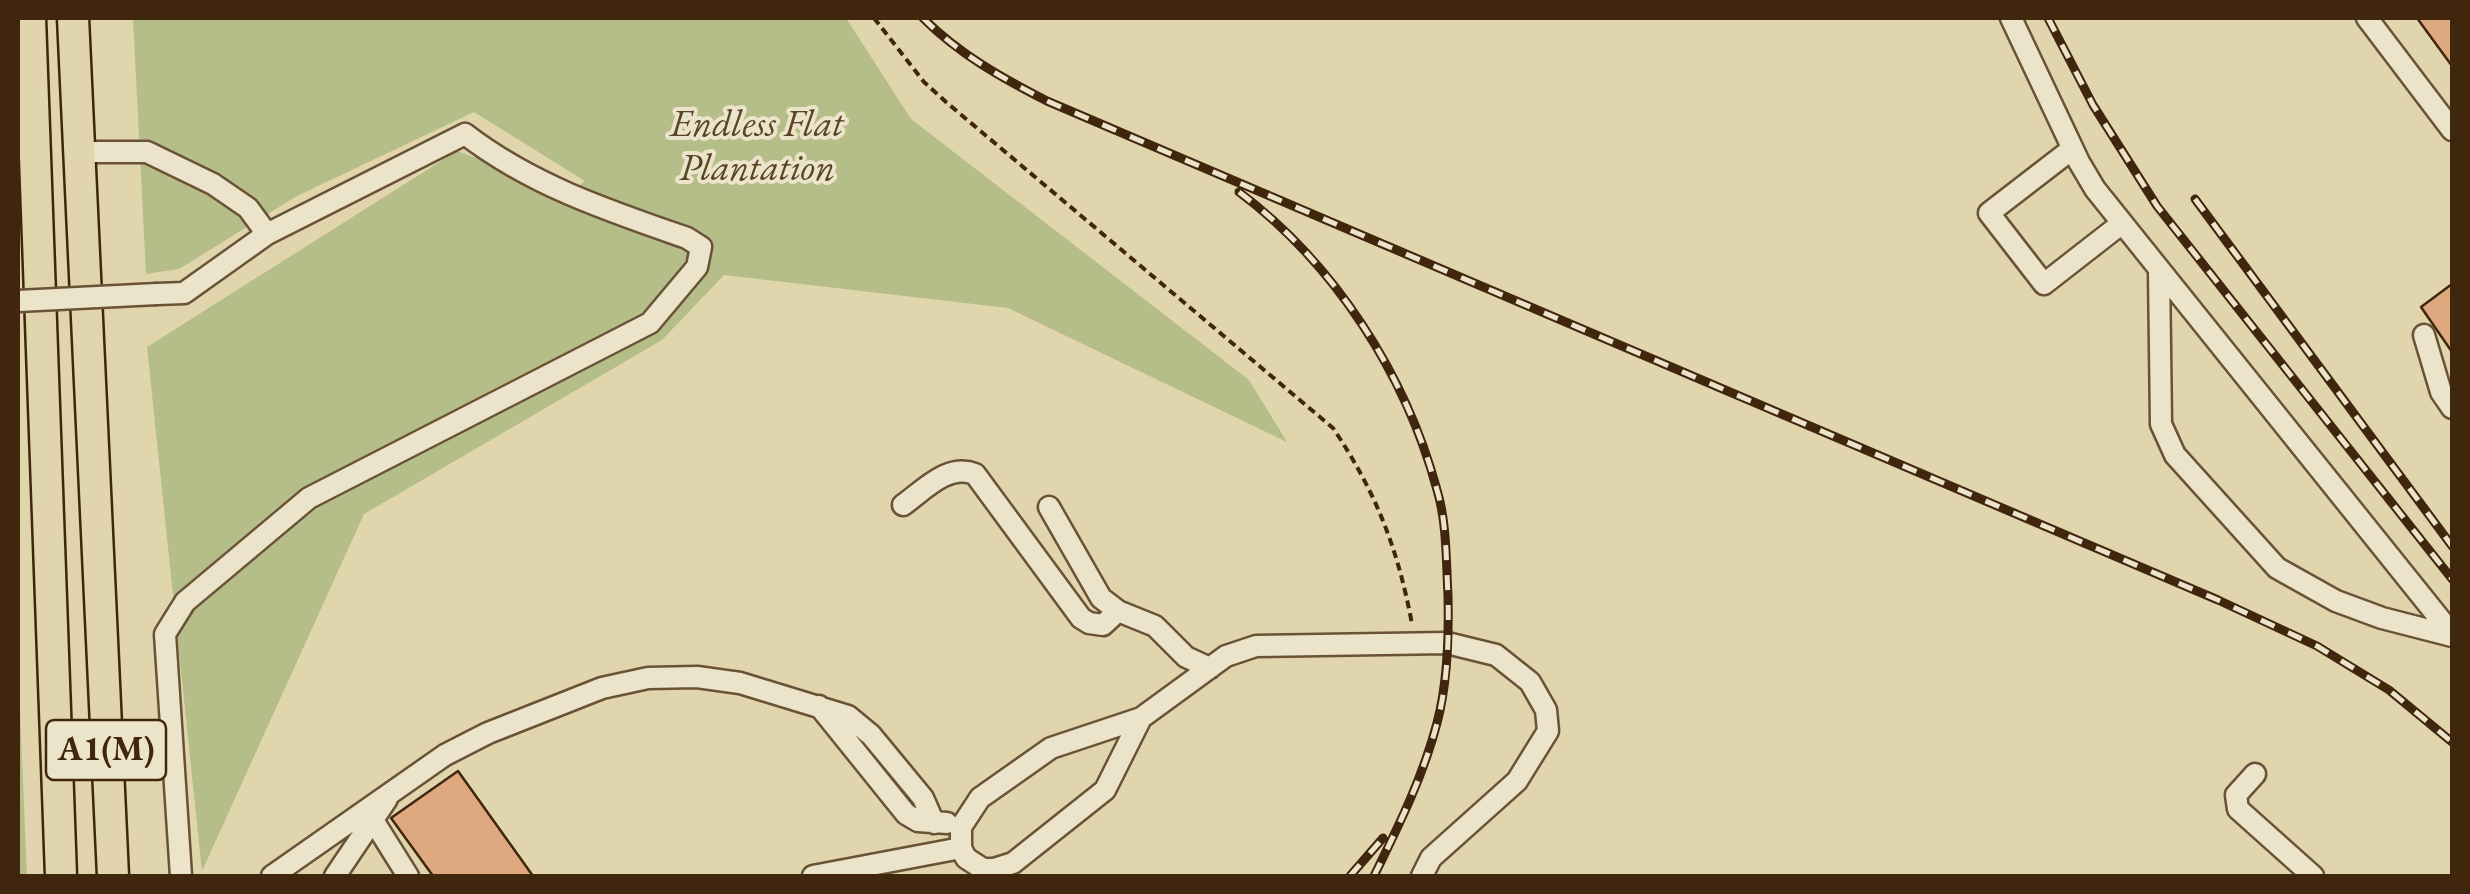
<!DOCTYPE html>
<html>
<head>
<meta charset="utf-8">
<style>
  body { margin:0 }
  #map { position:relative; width:2470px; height:894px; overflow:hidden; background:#e0d5ad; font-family:"EB Garamond",serif }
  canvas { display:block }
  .frame { position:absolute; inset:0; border:20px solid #41260e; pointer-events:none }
</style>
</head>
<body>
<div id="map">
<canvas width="2470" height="894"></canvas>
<div class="frame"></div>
</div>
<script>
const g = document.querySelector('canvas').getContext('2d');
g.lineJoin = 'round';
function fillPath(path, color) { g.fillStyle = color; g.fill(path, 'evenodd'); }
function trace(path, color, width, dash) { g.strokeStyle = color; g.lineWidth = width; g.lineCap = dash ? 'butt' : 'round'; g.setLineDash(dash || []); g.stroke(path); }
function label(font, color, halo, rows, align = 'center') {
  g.font = font + ' "EB Garamond",serif'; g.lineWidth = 8; g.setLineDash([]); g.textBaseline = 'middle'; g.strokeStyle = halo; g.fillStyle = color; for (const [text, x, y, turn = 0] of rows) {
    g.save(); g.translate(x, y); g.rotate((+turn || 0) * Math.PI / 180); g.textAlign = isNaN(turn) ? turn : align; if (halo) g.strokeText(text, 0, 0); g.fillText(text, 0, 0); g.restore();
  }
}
fillPath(new Path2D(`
  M133 18H846L911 119 1249 380 1287 442 1008 308 724 275 662 340 364 514 202 871 147 347 457 151 572 192 585 181 474 112 297 196 179 269 146 274Z
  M18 662 27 876H18Z`), '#b5bd88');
const building = new Path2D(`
  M2417 18H2452V66Z
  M2452 284V352L2421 307Z
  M458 771 533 876H433L391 818Z`);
fillPath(building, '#dea97f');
trace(building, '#41260e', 2.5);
const minor = new Path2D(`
  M2011 18 2079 162 2095 189 2452 634
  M2367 18 2452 130
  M2072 149 1989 213 2044 284 2121 224
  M78 152H147L213 184 248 208 267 234
  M2159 271 2161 424 2175 455 2277 568 2336 601 2382 618 2452 636
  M157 294 184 293 267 234 465 134C531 185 609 211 687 238L701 247 697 267 650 323 309 498 185 602 165 634 181 876
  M2424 335 2441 392 2452 408
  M903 505C924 490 948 463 975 474L1081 618 1089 623 1103 625 1118 611
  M1049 507 1101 598 1118 611 1155 626 1186 657 1210 668
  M819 706 906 814 918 821 947 823
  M1141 718 1051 748 980 798 961 827V848L966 858 983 869H994L1013 863 1105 790 1141 718 1226 656 1256 646 1447 643 1496 655 1530 682 1546 710 1548 731 1517 781 1431 858 1422 876
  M2255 774 2236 795 2238 809 2313 876
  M373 820 408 876
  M272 876 445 755 488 733 602 688 648 678 697 677 740 683 848 716 871 735 923 798 934 823
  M335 876 387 799
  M813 876 961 848`);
const highway = new Path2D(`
  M30 18 61 876
  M73 18 113 876`);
trace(minor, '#695236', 25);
trace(highway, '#41260e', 35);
trace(new Path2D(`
  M874 18 924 82 946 102 1333 428C1376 492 1398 549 1412 624`), '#41260e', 4, [8, 5]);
trace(minor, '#ebe4ca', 20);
trace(highway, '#e0d5ad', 30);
const rail = new Path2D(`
  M923 18C959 54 1002 78 1047 101L2218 600 2317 646 2389 690 2452 742
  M2048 18 2093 105 2157 206 2452 579
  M1239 192C1335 264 1406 375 1437 490 1447 523 1446 561 1448 595 1449 637 1448 682 1437 723 1423 777 1398 827 1374 876
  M2195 199 2452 546
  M1350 876 1383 838`);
trace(rail, '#41260e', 9);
trace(rail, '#ebe4ca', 5, [15]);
const minorBridge = new Path2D(`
  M18 301 157 294`);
trace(minorBridge, '#695236', 25, []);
trace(minorBridge, '#ebe4ca', 20);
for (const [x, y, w] of [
  [106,750,120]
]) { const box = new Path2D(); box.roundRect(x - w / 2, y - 30, w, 60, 8); g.fillStyle = '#ebe4ca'; g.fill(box); trace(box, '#41260e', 2.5); }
label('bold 35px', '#41260e', null, [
  ["A1(M)",106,750]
]);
label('italic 38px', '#584426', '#ebe4ca', [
  ["Endless Flat",757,126],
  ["Plantation",757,170]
]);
</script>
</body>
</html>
